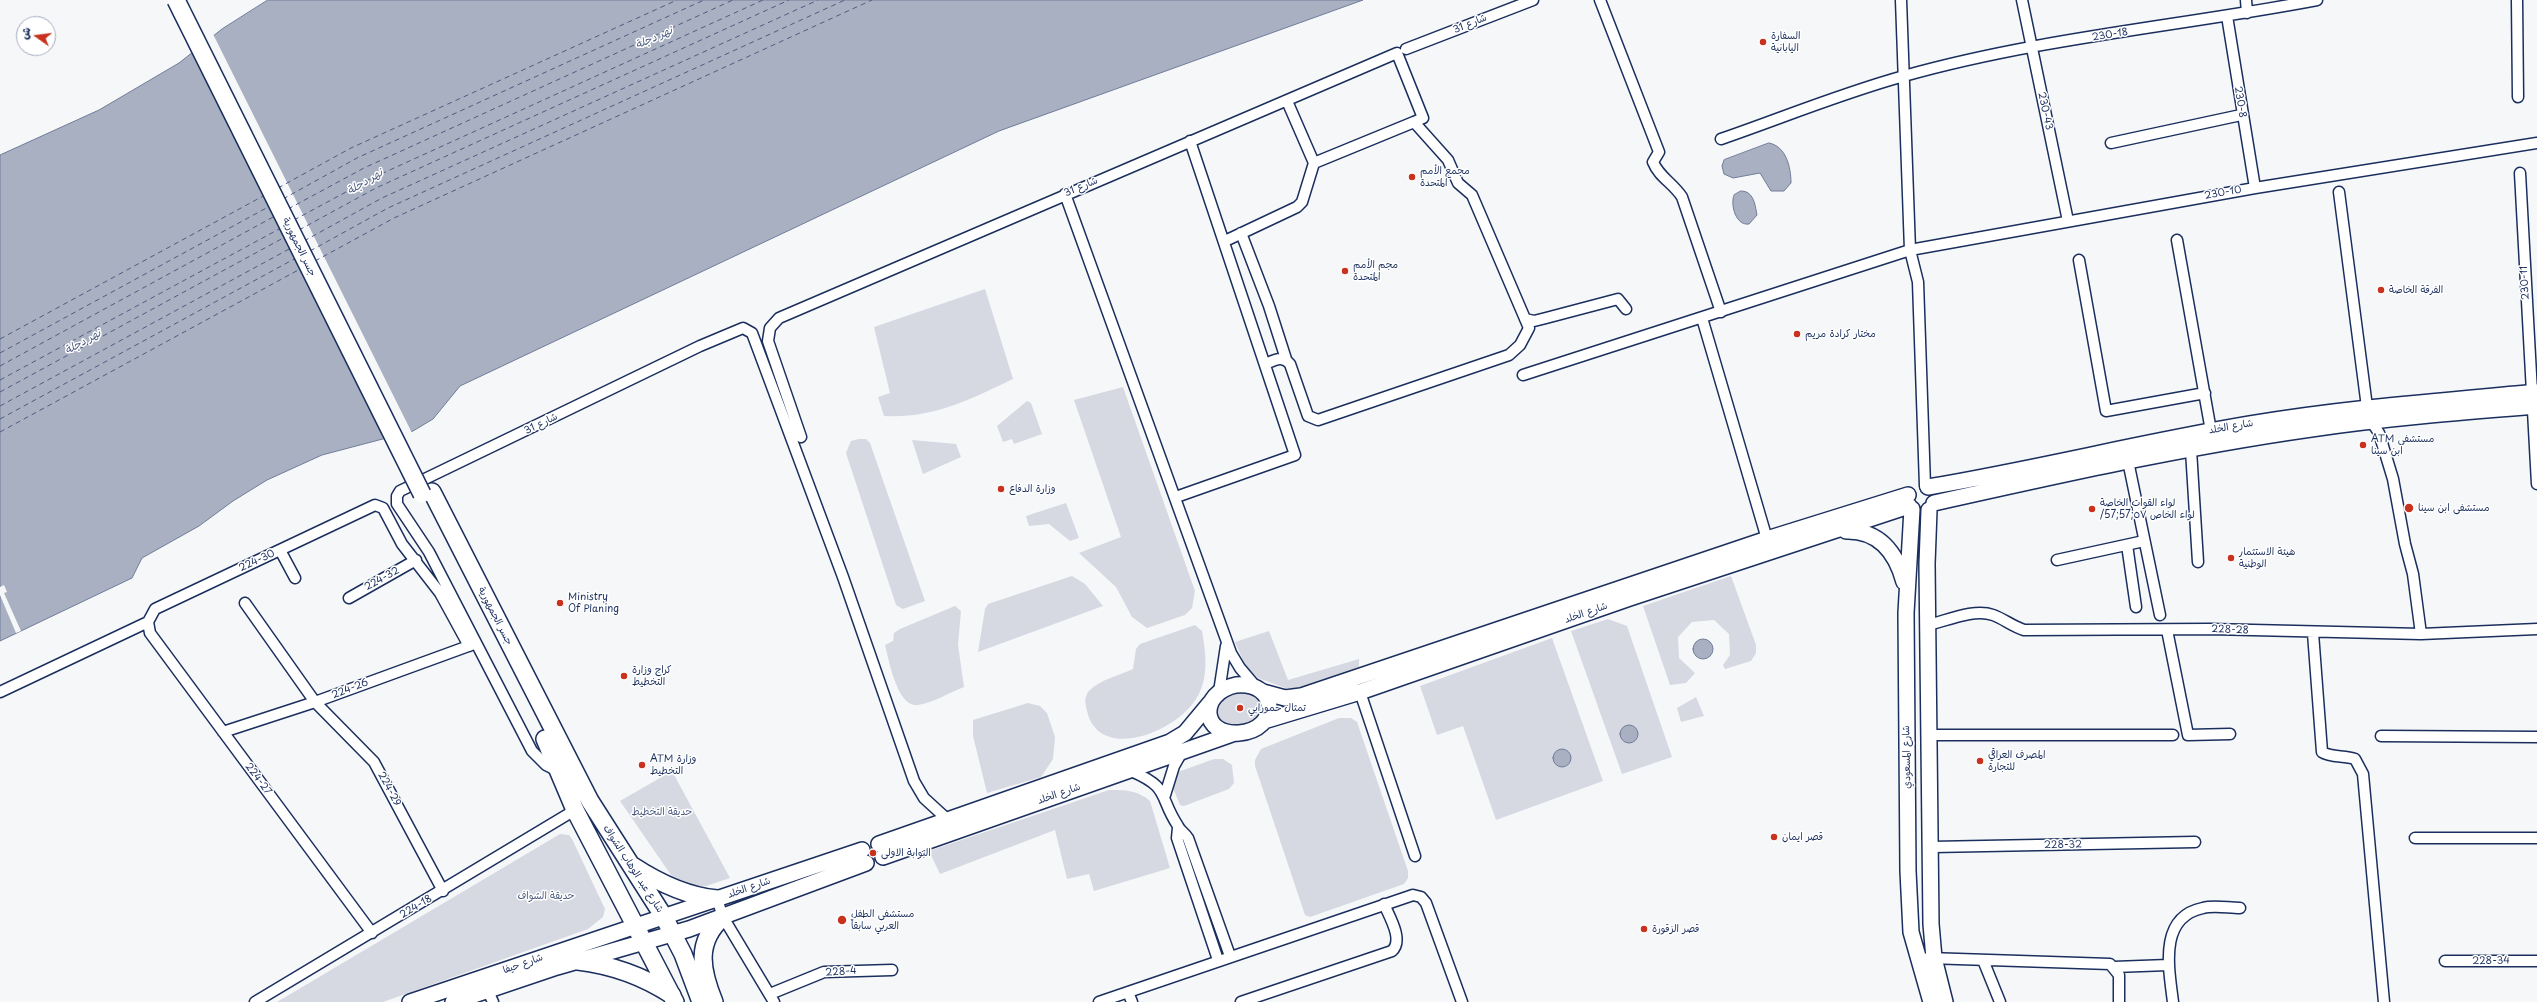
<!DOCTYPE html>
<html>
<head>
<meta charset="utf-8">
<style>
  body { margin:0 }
  #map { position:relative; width:2537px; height:1002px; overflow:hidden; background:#f6f7f9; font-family:"Playpen Sans","Playpen Sans Arabic",sans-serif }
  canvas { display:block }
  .north { position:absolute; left:16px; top:16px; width:40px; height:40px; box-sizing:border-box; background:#fff; border:1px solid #a4acbf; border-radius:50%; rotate:284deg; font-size:11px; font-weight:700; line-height:16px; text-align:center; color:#1b2f5e }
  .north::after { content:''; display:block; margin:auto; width:14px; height:18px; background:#c8321e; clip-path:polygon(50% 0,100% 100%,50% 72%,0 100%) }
</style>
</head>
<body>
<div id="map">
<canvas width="2537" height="1002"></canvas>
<div class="north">ش</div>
</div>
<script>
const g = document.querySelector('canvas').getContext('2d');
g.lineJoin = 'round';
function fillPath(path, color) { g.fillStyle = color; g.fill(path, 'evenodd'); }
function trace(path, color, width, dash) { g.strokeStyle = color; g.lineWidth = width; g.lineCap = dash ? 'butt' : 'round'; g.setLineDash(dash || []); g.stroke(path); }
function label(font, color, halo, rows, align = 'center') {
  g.font = font + ' "Playpen Sans","Playpen Sans Arabic",sans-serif'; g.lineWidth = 3; g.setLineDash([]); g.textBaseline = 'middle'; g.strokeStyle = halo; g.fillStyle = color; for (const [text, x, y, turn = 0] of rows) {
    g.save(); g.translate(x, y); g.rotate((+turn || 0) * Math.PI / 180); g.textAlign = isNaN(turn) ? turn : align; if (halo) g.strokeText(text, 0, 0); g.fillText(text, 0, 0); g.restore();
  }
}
fillPath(new Path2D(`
  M985 289 1013 379C971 399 932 419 884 416L878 397 890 393 874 327Z
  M1123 387 1195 591 1192 608 1185 615 1147 628 1132 617 1116 587 1079 553 1121 537 1074 400Z
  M1027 401 1031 403 1042 434 1014 444 1012 439 1003 442 997 426Z
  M859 439H866L870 443 925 601 903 609 896 605 846 453 851 441Z
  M912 440 956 444 961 457 923 474Z
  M1066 503 1079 538 1070 541 1049 524 1029 526 1026 516Z
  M1072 576 1085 584 1103 606 978 652 985 609 988 604Z
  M1731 576 1756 645V653L1751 661 1725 669 1723 665 1730 655 1729 634 1714 620 1692 622 1678 637 1679 658 1695 673 1686 683 1670 685 1643 606Z
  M955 606 961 611 958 645 964 687C950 692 933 703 918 705 897 708 889 660 885 645L893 641 894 633 900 629Z
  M1608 619 1627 626 1672 757 1622 774 1571 631Z
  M1195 625 1202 631C1206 654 1209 679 1196 699 1176 732 1099 763 1087 711 1085 703 1084 697 1089 691 1099 680 1120 675 1133 669L1136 649 1140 644Z
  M1269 631 1288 680 1359 659V669L1297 689 1285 688 1258 678 1245 665 1235 642Z
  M1552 638 1603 781 1496 820 1463 726 1437 735 1420 686Z
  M1240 689 1257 693 1265 711 1249 727 1223 724 1215 715 1217 701Z
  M1696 697 1704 716 1681 722 1677 708Z
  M1028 703 1040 706 1047 713 1055 737 1053 759 1041 777 987 793 973 736V720Z
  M1339 718H1351L1357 722 1408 871V878L1404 884 1310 917 1305 915 1255 766V760L1261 749Z
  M1214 759H1223L1232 765 1234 783 1229 789 1184 806 1180 805 1173 788 1178 772Z
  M672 771 730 878 706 886H700L686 883 671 875 620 801Z
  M1109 790C1126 790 1137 790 1150 801L1170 868 1094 891 1089 874 1067 879 1055 830 940 874 929 851Z
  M560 834 569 835 572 839 605 909 603 917 588 929 383 1002H277Z`), '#d6d9e2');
const water = new Path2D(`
  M268 0H1363L999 131 460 386 433 419 413 431 322 455 267 480 233 501 199 526 142 558 132 578 0 641V155L99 110 179 63 222 29Z
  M1769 143C1786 146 1791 167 1791 183L1784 191H1771L1760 173 1733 178 1724 174 1722 166 1724 160Z
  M1741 191C1754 191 1755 205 1757 215L1749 224C1736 226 1730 205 1734 195Z
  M1693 649a10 10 0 1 1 20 0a10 10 0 1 1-20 0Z
  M1620 734a9 9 0 1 1 18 0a9 9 0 1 1-18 0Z
  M1553 758a9 9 0 1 1 18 0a9 9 0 1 1-18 0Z`);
fillPath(water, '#a9b0c1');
trace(water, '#707c99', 1);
fillPath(new Path2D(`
  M213 34 412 433 387 441 200 45Z
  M4 585 7 592 4 593 21 631 16 633 0 595V587Z`), '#f6f7f9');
trace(new Path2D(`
  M278 188 351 148 677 0
  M283 199 357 158 704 0
  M288 209 364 168 733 0
  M294 220 370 179 763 0
  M299 230 376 188 789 0
  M304 241 382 198 818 0
  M310 251 388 208 845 0
  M315 261 394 218 872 0
  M0 339 265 195
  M0 353 270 206
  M0 366 275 216
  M0 380 281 228
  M0 392 285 237
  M0 406 291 248
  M0 419 296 258
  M0 432 302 268`), '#4d5c81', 1, [5, 4]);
const street = new Path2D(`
  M1600 0 1659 152 1653 162C1659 177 1673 183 1682 197L1721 312
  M1901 0 1910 250 1918 282 1925 486
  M2022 0 2068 221
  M2246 0 2247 13
  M2517 0 2518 97
  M2227 16 2255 188
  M1406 49 1533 0
  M1287 101 1314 163
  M1721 139C1782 118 1842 93 1904 76 2039 38 2180 26 2317 0
  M2111 143 2241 115
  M2520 173 2537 484
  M2339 192 2367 407
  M1065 194 1231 653 1240 668 1257 688
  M1241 233 1269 306 1286 359
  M2177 240 2211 431
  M1225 241 1297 207 1302 202 1314 163 1414 122 1448 160 1458 183 1472 195 1529 328 1520 345 1509 355 1318 420 1308 416 1290 364C1282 355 1275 360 1265 364
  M2079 260 2106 411 2205 393
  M1702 318 1767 539
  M1525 319 1534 321 1546 318 1618 299 1626 309
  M1523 375 1910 250 2255 188 2537 143
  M2371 421 2379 433 2393 479 2405 544 2413 574 2421 634
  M801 437 768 341 770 328 779 318 1397 53 1423 118 1414 122
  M2191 450 2198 562
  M2128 461 2160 615
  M1176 497 1295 455 1190 141
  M2127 545 2136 607
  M280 550 295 578
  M2057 560 2144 541
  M349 598 416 560
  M245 603 315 702 374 762 443 891
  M148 622 155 609 375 505 383 508 402 544 440 593 469 646
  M148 622 150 633 372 933
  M1928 625C1946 621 1974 608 1993 615 2004 619 2012 626 2024 630L2210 629 2421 634 2537 629
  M2167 630 2188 735 2230 734
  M2313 633 2322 752C2331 758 2345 755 2355 759L2363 774 2384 1002
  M0 692 148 622
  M1219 692 1226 646
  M1360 692 1415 856
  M223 732 315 702 474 644
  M1930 735H2173
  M2381 736 2537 737
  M558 771 546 765 532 751 429 552 397 504V496L400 491 700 346 743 328 752 333 843 577 914 781 924 798 948 820
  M1131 771C1171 788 1158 796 1178 826 1180 831 1185 833 1188 838L1230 956
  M1165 795 1174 766 1182 752
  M1178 828 1177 838 1218 960
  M2415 838H2537
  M1932 847 2195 842
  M717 899 723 917 774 1002
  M1928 958 2110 964 2119 975V1002
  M1983 960 2000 1002
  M2445 961H2537
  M2114 967 2168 965
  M487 989 493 1002
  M1128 992 1132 1002
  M770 994 824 972 892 970
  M255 1002 575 810
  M1099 1002 1413 895 1421 897 1426 903 1462 1002
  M1241 1002 1392 951C1404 940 1389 916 1384 904
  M2173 1002C2169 969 2158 917 2203 908 2214 905 2228 908 2240 908`);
const secondary = new Path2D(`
  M1928 487C2036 469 2142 442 2250 424 2346 408 2441 401 2537 392
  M1934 503C2059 475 2184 447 2311 429 2386 418 2462 412 2537 406
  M1912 509 1906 613 1908 871 1911 932 1931 1002
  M1929 510 1927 564 1931 924 1934 958 1945 1002
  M1846 531C1879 530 1896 552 1904 582
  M1236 685C1279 681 1280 730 1239 733 1201 736 1198 693 1236 685Z
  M1263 692 1285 698 1301 696 1767 539 1908 495
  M1264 721 1360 692 1630 598 1909 506
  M879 844 1170 742 1185 733 1210 703
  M883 857 1235 733
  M410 1002 862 850
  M453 1002 557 967 689 929 866 863`);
const primary = new Path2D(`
  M432 492 590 801 664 917 683 954 701 1002
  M545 739 575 810 675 1002
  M633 866C659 883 686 896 717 899
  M578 961C612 965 643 976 672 995
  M714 1002C701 970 695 942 723 917`);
trace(street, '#1b2f5e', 13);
trace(secondary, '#1b2f5e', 18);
trace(primary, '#1b2f5e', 20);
trace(street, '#fff', 10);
trace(secondary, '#fff', 15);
trace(primary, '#fff', 17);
const primaryBridge = new Path2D(`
  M176 0 422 494`);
trace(primaryBridge, '#1b2f5e', 20, []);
trace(primaryBridge, '#fff', 17);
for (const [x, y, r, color] of [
  [1763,42,4,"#c8321e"],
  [1412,177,4,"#c8321e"],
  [1345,271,4,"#c8321e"],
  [2381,290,4,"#c8321e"],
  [1797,334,4,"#c8321e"],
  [2363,445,4,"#c8321e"],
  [1001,489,4,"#c8321e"],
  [2409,508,5,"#c8321e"],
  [2092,509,4,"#c8321e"],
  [2231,558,4,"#c8321e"],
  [560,603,4,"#c8321e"],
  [624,676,4,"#c8321e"],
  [1240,708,4,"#c8321e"],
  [1980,761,4,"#c8321e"],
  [642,765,4,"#c8321e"],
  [1774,837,4,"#c8321e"],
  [873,853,4,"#c8321e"],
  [842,920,5,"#c8321e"],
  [1644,929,4,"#c8321e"]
]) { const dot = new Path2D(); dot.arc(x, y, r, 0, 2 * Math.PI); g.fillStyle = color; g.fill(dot); trace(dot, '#fff', 1.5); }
label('10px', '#1b2f5e', '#fff', [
  ["شارع 31",1470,24,-22],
  ["230-18",2110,35,-9],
  ["230-8",2240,102,81],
  ["230-43",2045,111,78],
  ["شارع 31",1081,187,-23],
  ["230-10",2223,193,-10],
  ["جسر الجمهورية",299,247,64],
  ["230-11",2525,283,-93],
  ["شارع 31",541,424,-26],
  ["شارع الخلد",2231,427,-10],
  ["224-30",257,561,-25],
  ["224-32",382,579,-29],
  ["شارع الخلد",1586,613,-19],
  ["جسر الجمهورية",495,616,63],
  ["228-28",2230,630,2],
  ["224-26",350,689,-21],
  ["شارع المسعودي",1907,757,-91],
  ["224-27",258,779,53],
  ["224-29",389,789,62],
  ["شارع الخلد",1059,794,-19],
  ["228-32",2063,845,-1],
  ["شارع عبد الوهاب الشواف",633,869,57],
  ["شارع الخلد",749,888,-19],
  ["224-18",416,907,-31],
  ["228-34",2491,961,-1],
  ["شارع حيفا",523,964,-19],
  ["228-4",841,972,-4]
]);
label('10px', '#1b2f5e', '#fff', [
  ["السفارة",1771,36],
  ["اليابانية",1771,48],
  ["مجمع الأمم",1420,171],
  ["المتحدة",1420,183],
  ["مجم الأمم",1353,265],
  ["المتحدة",1353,277],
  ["الفرقة الخاصة",2389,290],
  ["مختار كرادة مريم",1805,334],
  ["ATM مستشفى",2371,439],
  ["ابن سينا",2371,451],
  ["وزارة الدفاع",1009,489],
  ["لواء القوات الخاصة",2100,503],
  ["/57;لواء الخاص ٥٧;57",2100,515],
  ["مستشفى ابن سينا",2418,508],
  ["هيئة الاستثمار",2239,552],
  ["الوطنية",2239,564],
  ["Ministry",568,597],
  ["Of Planing",568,609],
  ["كراج وزارة",632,670],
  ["التخطيط",632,682],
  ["تمثال حمورابي",1248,708],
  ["المصرف العراقي",1988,755],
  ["للتجارة",1988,767],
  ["ATM وزارة",650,759],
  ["التخطيط",650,771],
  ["قصر ايمان",1782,837],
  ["البوابة الاولى",881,853],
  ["مستشفى الطفل",851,914],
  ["العربي سابقاً",851,926],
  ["قصر الزقورة",1652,929]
], 'left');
label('10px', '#4a5a7f', '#fff', [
  ["حديقة التخطيط",662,812],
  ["حديقة الشواف",546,896]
]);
label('italic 11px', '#4d5c81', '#fff', [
  ["نهر دجلة",654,38,-24],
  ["نهر دجلة",365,182,-31],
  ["نهر دجلة",83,342,-29]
]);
</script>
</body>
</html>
